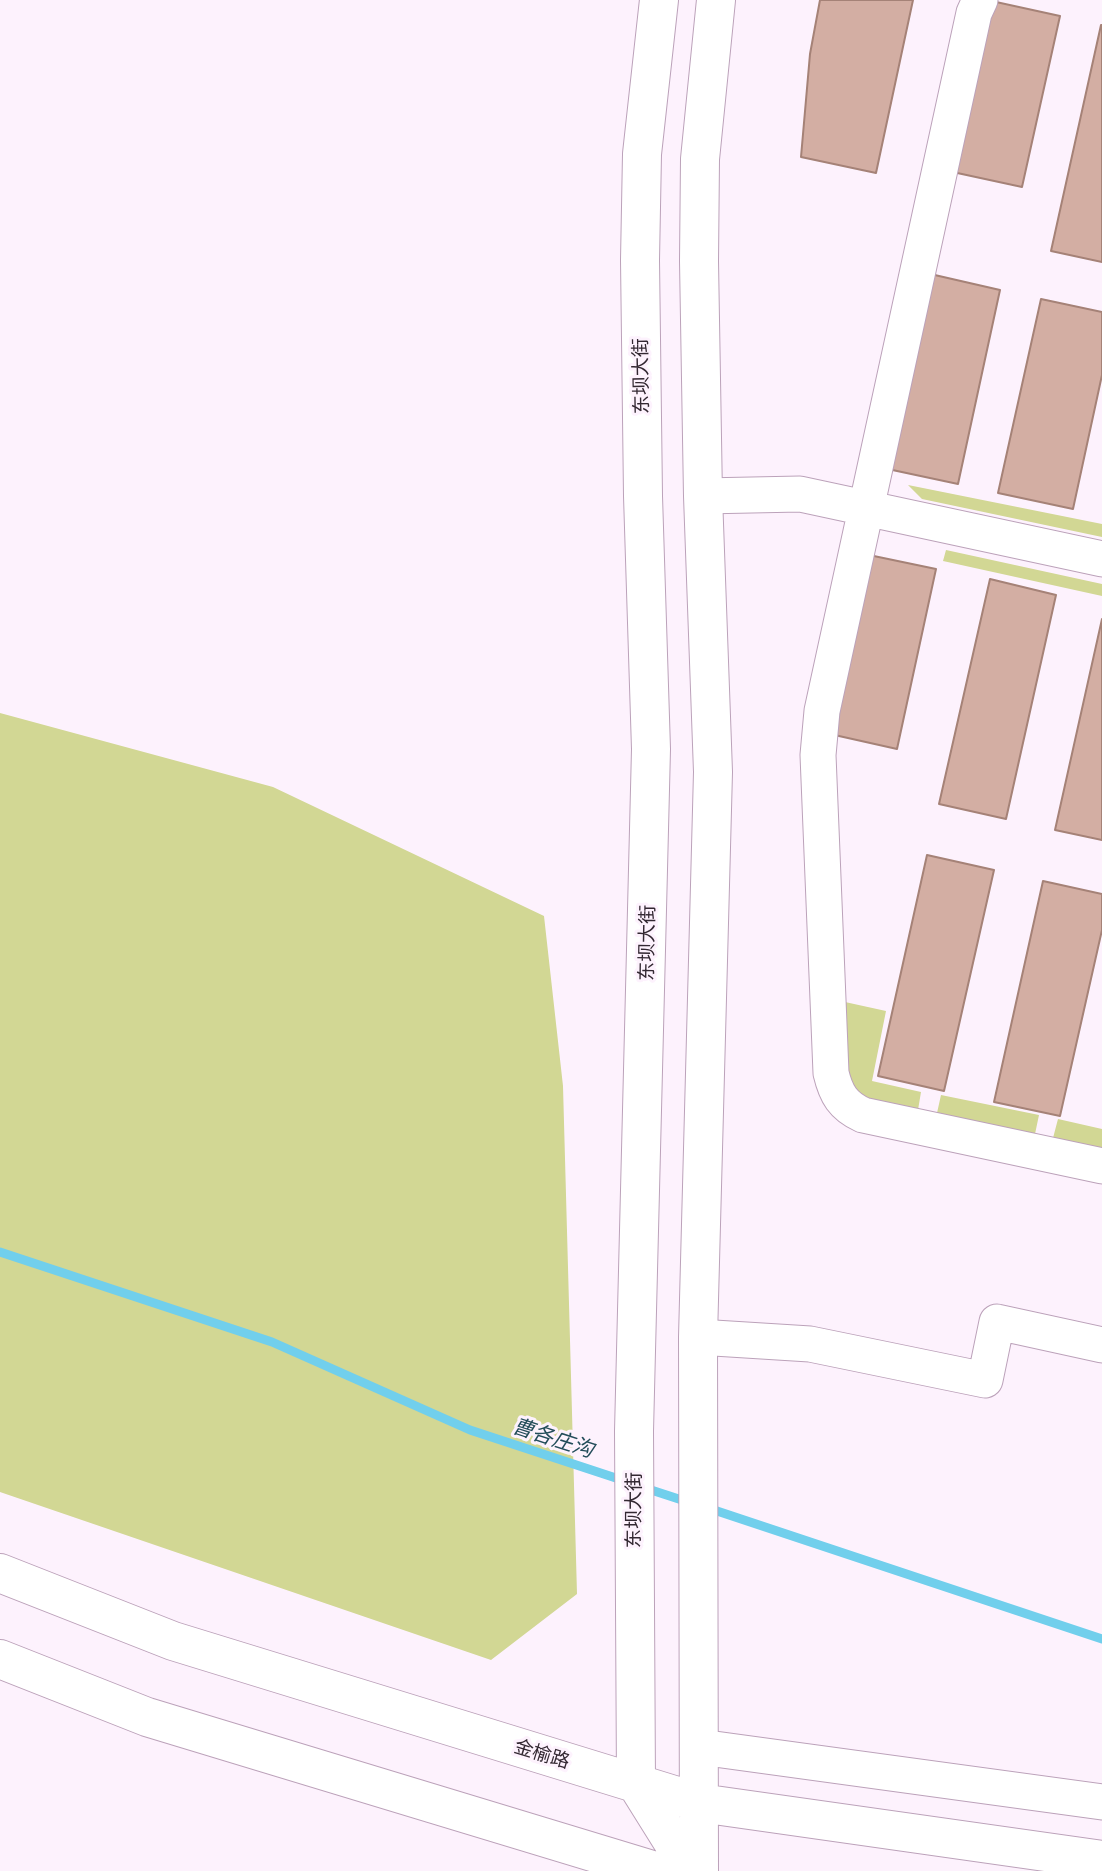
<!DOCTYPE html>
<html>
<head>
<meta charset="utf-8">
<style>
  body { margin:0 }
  canvas { display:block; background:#fdf2fd }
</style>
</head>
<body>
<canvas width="1102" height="1871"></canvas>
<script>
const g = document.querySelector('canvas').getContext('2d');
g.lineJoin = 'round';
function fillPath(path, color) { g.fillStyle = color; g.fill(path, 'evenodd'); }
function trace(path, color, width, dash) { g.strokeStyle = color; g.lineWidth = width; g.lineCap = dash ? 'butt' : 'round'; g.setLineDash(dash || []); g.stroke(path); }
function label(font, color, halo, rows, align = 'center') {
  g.font = font + ' Commissioner,"Noto Sans SC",sans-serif'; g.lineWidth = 6; g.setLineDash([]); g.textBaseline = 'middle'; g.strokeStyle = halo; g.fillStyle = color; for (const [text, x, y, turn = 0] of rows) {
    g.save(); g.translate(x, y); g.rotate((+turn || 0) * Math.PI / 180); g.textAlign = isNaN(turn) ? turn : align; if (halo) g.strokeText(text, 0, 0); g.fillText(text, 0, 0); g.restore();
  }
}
fillPath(new Path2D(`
  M908 485 1102 524V537L922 499Z
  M946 550 1102 584V596L943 561Z
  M0 713 273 787 544 916 563 1086 577 1594 491 1660 0 1492Z
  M845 1002 886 1011 872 1081 921 1092 918 1110 873 1102 861 1095 847 1079Z
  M941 1095 1039 1115 1035 1134 937 1113Z
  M1058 1119 1102 1129V1148L1053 1138Z`), '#d2d794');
trace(new Path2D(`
  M0 1252 272 1342 470 1430 625 1481
  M645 1488 688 1502
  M708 1508 1102 1639`), '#71cfec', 9);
const building = new Path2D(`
  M820 0H913L876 173 801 157 810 54Z
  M987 0 1060 16 1022 187 948 171Z
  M1101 25H1102V262L1051 251Z
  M926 273 1000 290 958 484 883 468Z
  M1041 299 1102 312V375L1073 509 998 493Z
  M869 555 936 569 897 749 830 734Z
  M990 579 1056 595 1006 819 939 804Z
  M1102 619V840L1055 830Z
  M927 855 994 870 944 1091 878 1076Z
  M1043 881 1102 894V930L1060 1116 994 1102Z`);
fillPath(building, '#d3aea3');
trace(building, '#a58277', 2);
const minor = new Path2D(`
  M980 0 974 13 822 711 818 755 831 1073C836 1094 843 1106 863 1115L1102 1166
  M703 496 800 494 1102 559
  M698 1337 810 1344 985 1380 997 1322 1102 1345
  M700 1747 1102 1802`);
const major = new Path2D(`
  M659 0 642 154 640 260 643 496 651 749 634 1431 636 1783 691 1871
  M0 1573 173 1641 700 1803 1102 1860
  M0 1659 147 1717 655 1871
  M699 1871 698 1337 713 772 703 496 699 261 700 159 716 0`);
trace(minor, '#bca2ba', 37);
trace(major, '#bca2ba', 40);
trace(minor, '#fff', 35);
trace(major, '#fff', 38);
label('19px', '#332832', '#fdf2fd', [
  ["东坝大街",641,376,-91],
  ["东坝大街",647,943,-89],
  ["东坝大街",634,1510,-90],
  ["金榆路",542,1754,17]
]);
label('italic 21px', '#234d5a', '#fdf2fd', [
  ["曹各庄沟",553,1438,18]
]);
</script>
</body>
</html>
